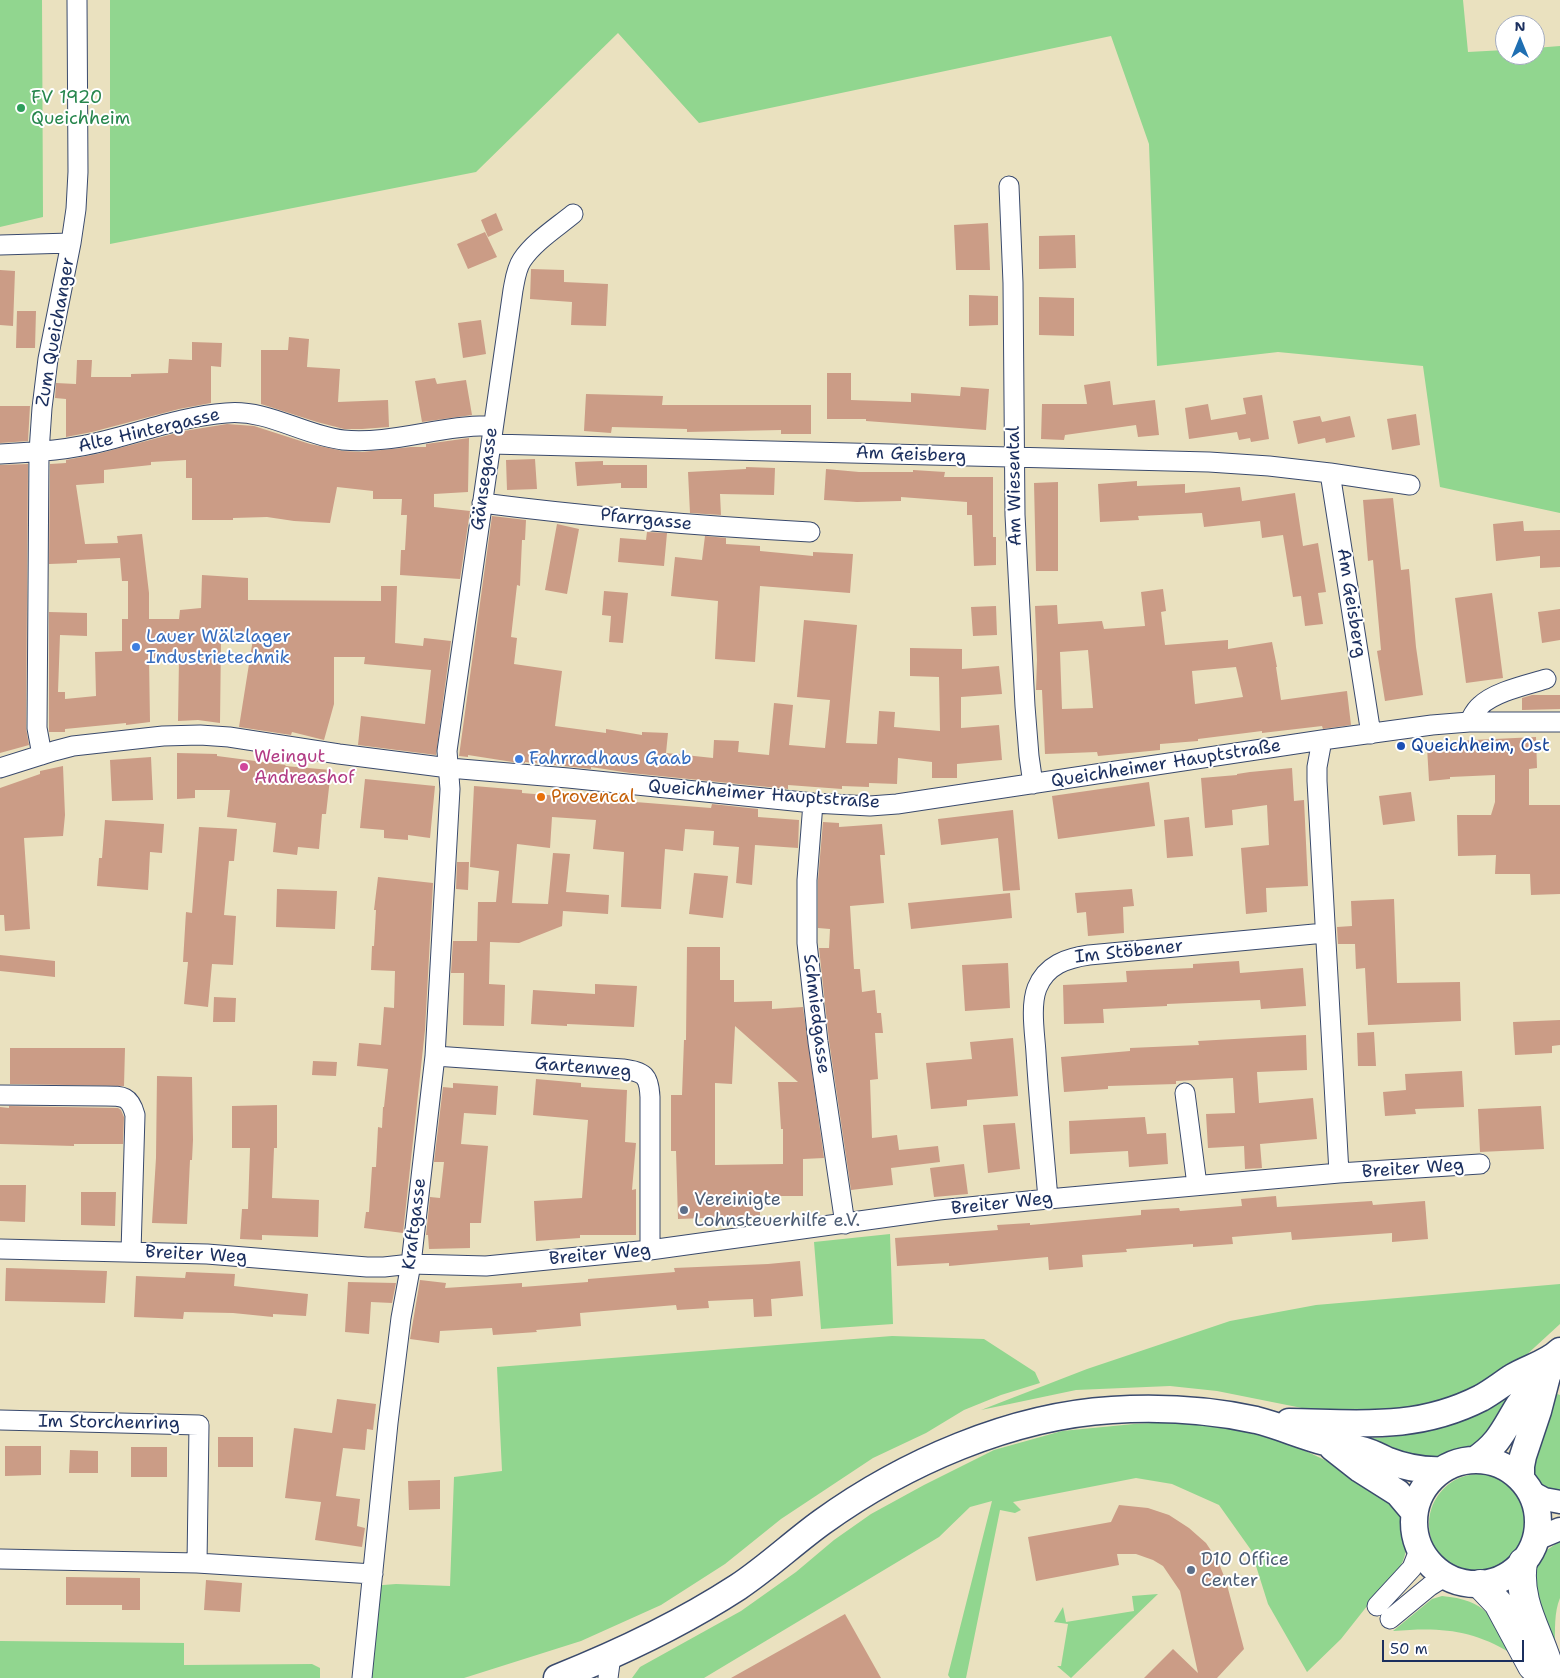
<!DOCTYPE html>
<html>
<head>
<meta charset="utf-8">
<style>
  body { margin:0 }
  #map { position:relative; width:1560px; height:1678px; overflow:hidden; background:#eae1bf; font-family:"Shantell Sans",sans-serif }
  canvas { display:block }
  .north { position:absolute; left:1495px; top:15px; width:50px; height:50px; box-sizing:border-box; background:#fff; border:1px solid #a4acbf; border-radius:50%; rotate:0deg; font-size:14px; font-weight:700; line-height:20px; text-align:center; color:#1b2f5e }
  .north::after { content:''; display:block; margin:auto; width:18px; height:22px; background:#1f6fb2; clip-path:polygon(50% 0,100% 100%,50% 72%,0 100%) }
  .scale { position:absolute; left:1382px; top:1640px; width:142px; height:22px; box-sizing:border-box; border:2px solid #1b2f5e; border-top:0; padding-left:6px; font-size:15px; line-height:18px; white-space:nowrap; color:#1b2f5e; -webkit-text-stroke:4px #fff; paint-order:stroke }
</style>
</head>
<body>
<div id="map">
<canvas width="1560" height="1678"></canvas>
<div class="north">N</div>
<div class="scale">50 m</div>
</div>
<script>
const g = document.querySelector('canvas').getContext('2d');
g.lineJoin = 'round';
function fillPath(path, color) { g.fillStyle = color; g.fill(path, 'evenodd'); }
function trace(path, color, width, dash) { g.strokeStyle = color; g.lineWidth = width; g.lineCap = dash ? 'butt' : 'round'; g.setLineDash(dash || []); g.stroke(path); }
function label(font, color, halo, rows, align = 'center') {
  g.font = font + ' "Shantell Sans",sans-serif'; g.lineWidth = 4; g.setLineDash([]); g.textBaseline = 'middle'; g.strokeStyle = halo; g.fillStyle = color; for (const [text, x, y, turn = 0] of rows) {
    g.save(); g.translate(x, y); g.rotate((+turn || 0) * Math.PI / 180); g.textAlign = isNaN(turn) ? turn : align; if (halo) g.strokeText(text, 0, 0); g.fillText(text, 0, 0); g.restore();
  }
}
fillPath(new Path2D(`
  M0 0H42L43 217 0 227Z
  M110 0H1463L1468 52 1505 50V55H1535V48L1560 46V513L1440 487 1423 366 1278 352 1157 366 1149 144 1111 36 699 123 618 33 476 172 110 244Z
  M890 1234 893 1324 821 1329 814 1242Z
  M1560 1284V1324L1523 1358 1481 1386 1446 1401 1387 1413 1312 1410 1217 1391 1170 1386 1076 1390 981 1410 1087 1369 1230 1321 1316 1305Z
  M892 1336 984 1339 1035 1372 1040 1383 1001 1395 964 1410 926 1433 873 1458 781 1519 725 1564 661 1605 581 1641 464 1678H367L371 1586 396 1584 450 1586 454 1477 502 1471 497 1367Z
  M1514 1392 1516 1393 1475 1449 1448 1455 1428 1464 1361 1438C1416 1438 1470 1425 1514 1392Z
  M1557 1394 1560 1395V1496C1549 1492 1538 1486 1535 1473 1529 1456 1548 1410 1557 1394Z
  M1170 1422C1186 1424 1203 1424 1219 1426 1266 1432 1322 1455 1362 1481 1375 1489 1388 1501 1401 1512L1406 1551 1403 1561 1397 1572 1375 1596 1341 1639 1307 1672 1268 1604 1251 1550 1219 1505 1172 1484 1136 1478 1013 1502 1021 1510 1015 1513 1000 1510 966 1678H950L948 1675 992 1501 970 1507 939 1537 704 1678H632L640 1667 741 1611 796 1572 834 1540 871 1514 924 1485 994 1450 1062 1431 1134 1424Z
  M1429 1524a50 50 0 1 1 100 0a50 50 0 1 1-100 0Z
  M1560 1541V1598C1554 1612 1555 1631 1555 1645L1531 1595 1536 1569 1547 1550Z
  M1158 1594 1071 1678 1057 1666H1061L1068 1624 1054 1622 1063 1607 1066 1622 1134 1611 1132 1596Z
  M1442 1596C1486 1600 1494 1617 1511 1653 1471 1629 1439 1627 1393 1631L1432 1599Z
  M0 1641 184 1643V1665L312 1664 320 1668V1678H0Z`), '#91d68f');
fillPath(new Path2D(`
  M496 213 503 230 488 237 481 220Z
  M988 223 990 270H956L954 225Z
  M485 232 497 257 468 269 457 244Z
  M1075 235 1076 268 1039 269V236Z
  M531 269 564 270V282L608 284 606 326 571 325 572 302 530 299Z
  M0 270 15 271 13 326 0 325Z
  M969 295 998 296V325L969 326Z
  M1039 297 1074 298V336L1039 335Z
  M17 311H36L35 348H16Z
  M481 320 486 354 463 358 458 323Z
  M289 337 309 339 307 367 340 369 338 402 388 400 389 427 362 429H344L317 422 261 404V350H288Z
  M192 342 222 343 221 367 211 366V403L179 409 92 432 66 437V399L55 398 56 383 76 384 77 360H92L91 377H131V374L168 373 169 359 192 360Z
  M827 373H851V400L911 402V393L960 396 961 387 989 389 986 430 866 421V419H827Z
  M435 378 437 384 466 380 472 415 422 422 415 381Z
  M1110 381 1113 405 1155 400 1159 435 1138 437 1136 425 1065 435 1064 440 1041 439 1042 404H1087L1084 385Z
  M586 394 663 396 662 405H811V434H781V430L687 432V429L612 427 611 433 584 431Z
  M1262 395 1269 439 1251 442 1250 438 1239 440 1237 432 1189 439 1185 408 1208 404 1211 420 1246 414 1243 398Z
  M0 406H30L28 441 0 443Z
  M1416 414 1420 445 1392 450 1387 419Z
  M1320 416 1322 422 1350 416 1355 437 1326 443 1325 438 1298 444 1293 421Z
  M227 424 254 426 310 444 343 451 362 452 411 447H426V444L469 438 468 492 434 494V507L470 511 460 579 400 575 401 550H405L407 515H401L402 499H373V491L337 487 330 523 294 521 267 517 233 518V520H192V478H186V460L151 462V465L104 470V483L76 485 85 544 118 543 117 536 142 534 149 593V619H179L180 610 201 608 202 575 248 578V600L381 601V586H397L395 643 423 646 424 638 451 641 436 755 358 745 361 716 425 724 431 670 364 664 365 657H334V704L324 740 292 732 291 735 239 727 253 639H221L220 723 198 720 178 721 179 658H149L150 722 126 725V723L65 729V732H49V612L87 613V636L60 635 58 692H65V699L96 696 95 652 122 651V619H128V581H122L120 558 77 560V563L49 564 50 464 66 463V460L97 454 184 431Z
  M535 459 537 489 507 490 506 460Z
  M603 461V465H647V488H621V483L577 486 575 462Z
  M28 464 26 728 29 745 0 753V465Z
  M746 467 775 468 774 495 720 494 721 515 690 513 688 472 746 469Z
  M826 469 859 472H913V470L945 472 944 477H993V537H996V565L974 566 972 515H967V502L901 497V501L857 502 824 500Z
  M1137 481V486L1185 484V493L1240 487 1242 501 1295 493 1303 546 1318 543 1326 592 1318 593 1323 624 1305 626 1301 596 1293 597 1283 535 1262 538 1260 521 1204 527 1202 513 1138 516 1139 520 1100 522 1098 484Z
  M1058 482V571H1036L1034 483Z
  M1393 498 1401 570 1409 569 1416 647 1423 695 1385 701 1377 651 1381 650 1373 560 1368 561 1363 500Z
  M492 516 526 520 525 540H522L520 586 517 585 511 637 517 638 514 664 562 671 555 726 606 733V729L642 735V732L668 733 666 753 713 758 714 740 739 741 738 752 769 755 774 703 793 705 789 745 825 748 830 700 797 697 804 620 857 625 846 743 877 744 879 711 895 712 894 727 940 731 939 677 910 676V648L962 649V669L999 666 1002 694 961 697V728L999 725 1002 760 957 764V778H932V762L898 758 897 784 869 783V787L842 786V789L788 785V789L630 773 591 767V769L525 762V763H519L468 755V757L459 756Z
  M1523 521 1524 531 1560 530V567L1540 568V556L1496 561 1493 524Z
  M557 524 579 529 567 594 545 590Z
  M647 532 667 533 664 566 618 562 620 538 646 540Z
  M705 536 726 538V544L760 546V551L813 556V552L853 554 850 593 760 586 755 662 715 659 718 601 671 596 675 557 702 560Z
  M1163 589 1166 611 1161 612 1165 645 1228 640V649L1272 642 1277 667H1276L1281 700 1347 691 1351 725 1323 729 1322 726 1262 733V731L1198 739V741L1160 744V750L1098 756 1097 752 1045 754 1042 690H1036L1037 660 1035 606 1057 605 1058 624 1102 621 1104 629 1145 626 1141 592ZM1088 650 1093 708 1062 709 1060 652ZM1236 667 1243 697 1195 704 1192 671Z
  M604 591 628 593 623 643 609 642 611 616 602 615Z
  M1492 593 1503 678 1466 683 1455 598Z
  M996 606 997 635 973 636 971 607Z
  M1560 609V640L1542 643 1538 612Z
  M1532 695H1560V709L1522 710V698Z
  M1536 737 1537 768 1529 769V805H1560V894L1531 895 1530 874H1495L1496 855 1458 856 1457 815H1491L1495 802V775L1450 777V779L1429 781 1427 747 1453 745V741Z
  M177 753 217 754V756L286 765 285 766 331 770 326 814H322L319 849 298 847 297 855 273 852 276 823 227 817 230 790H195V798L177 799Z
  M151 757 153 800 112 801 110 760Z
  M63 766 65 815 63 836 24 838 30 929 5 931 4 915H0V788L40 774V771Z
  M1292 768 1294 801 1304 800 1308 886 1266 888 1267 912 1246 914 1241 848 1269 845 1267 805 1232 810 1233 825 1205 828 1201 778 1237 775V774L1250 772Z
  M365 779 435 786 430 838 408 835V840L384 838V830L360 828Z
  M1149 782 1155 826 1058 839 1052 796Z
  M474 786 522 790V793L711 808 712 804 758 809V817L799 820 798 848 755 845 752 885 736 883 739 847 713 845 714 831 685 829 683 851 665 849 661 909 621 907 624 852 593 849 596 820 552 817 550 848 517 844 512 903 548 904 553 853 570 854 566 892 609 895 608 914 563 911 562 926 519 943 490 942 489 984 505 985 504 1026 463 1025 464 973H451L453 941H477L478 902H496L499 871 470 867Z
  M1411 792 1415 821 1383 825 1379 796Z
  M1013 810 1020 890 1003 891 998 838 941 845 938 819Z
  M1189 817 1193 856 1167 858 1164 820Z
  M105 820 164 824 162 853 150 852 148 890 97 886 99 858H102Z
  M823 822 839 823V827L882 824 885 855H880L884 903 850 906 854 969H860L862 992 875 990 877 1013H881L883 1033H875L878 1079 870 1080 872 1138 897 1135 899 1150 938 1146 940 1162 891 1168 893 1185 851 1190 829 1041 819 948H829L830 929 818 928V880Z
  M199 827 237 829 234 861H229L224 915 236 916 233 965 212 964 208 1007 184 1004 188 962H183L186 912 192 913Z
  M457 862H469L468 890 456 889Z
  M694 873 728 876 723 918 689 914Z
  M378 877 433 883 425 1030 403 1233 364 1228 366 1212H369L372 1167H376L378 1127 382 1128 383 1107H384L388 1069 357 1066 359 1043 381 1045 384 1007 394 1008 395 971 371 970 372 946H374L376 910H374Z
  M277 889 337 891 335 929 276 927Z
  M1132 889 1134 906 1123 907 1124 933 1088 936 1086 912 1077 913 1075 893Z
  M1010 893 1012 918 911 929 908 903Z
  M1394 899 1397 983 1460 982 1461 1021 1368 1025 1365 968 1356 969 1355 944H1338L1337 927 1352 926 1351 901Z
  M687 947H720V980H734V1002L772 1001V1009L803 1007 824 1158 803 1159V1196H760V1216L678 1219 676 1151H671V1095H682L684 1040H686ZM735 1026 798 1082H778L781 1129H783V1164L715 1165V1083L732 1084Z
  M0 955 55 961V977L0 971Z
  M1239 961 1240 973 1303 968 1306 1006 1261 1009 1260 1000 1167 1004V1006L1103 1009 1104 1023 1064 1024 1063 985 1127 982 1126 971 1193 968V964Z
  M1008 963 1010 1008 965 1011 962 965Z
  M595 984 637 986 634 1027 567 1024V1026L531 1024 533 990 595 994Z
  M214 997 236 998 235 1022H213Z
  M1560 1020V1045L1552 1046V1053L1515 1055 1513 1022Z
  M1374 1032 1376 1066H1358L1357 1033Z
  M1306 1035 1307 1070 1257 1072 1259 1103 1313 1098 1317 1139 1260 1144 1262 1168 1245 1169 1244 1146 1208 1148 1206 1114 1235 1113 1233 1078 1176 1081V1084L1108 1086V1089L1064 1092 1061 1057 1130 1051V1048L1199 1045 1198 1041Z
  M1013 1038 1018 1096 967 1100V1106L931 1109 926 1063 972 1059 970 1042Z
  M10 1048H125L124 1086 10 1084Z
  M313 1061 337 1062 336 1076 312 1075Z
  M1462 1071 1464 1107 1415 1109 1416 1114 1385 1116 1383 1092 1406 1090 1405 1074Z
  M157 1076 192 1077 193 1140 192 1160H190L187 1224 152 1223 156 1158Z
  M536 1079 581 1083V1087L627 1090 625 1142 636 1143 632 1190 636 1189V1235H580V1238L536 1241 534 1201 582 1198 588 1120 533 1115Z
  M453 1083 498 1086 496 1115 464 1113 461 1144 488 1146 481 1223H470V1248L429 1249 428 1235H426L430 1197 440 1198 444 1162H434L443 1087 453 1088Z
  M277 1105V1148H274L272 1198 319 1200 318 1237 262 1235V1240L240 1239 242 1209H248L250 1148H232V1106Z
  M9 1106 118 1108 121 1110 124 1117 123 1144H74V1146L0 1144V1107L9 1108Z
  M1541 1106 1544 1149 1480 1152 1478 1109Z
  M1145 1117 1147 1134 1166 1133 1168 1164 1129 1167 1128 1151 1070 1154 1069 1121Z
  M1015 1123 1020 1169 988 1173 983 1125Z
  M964 1164 968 1194 934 1197 930 1168Z
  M0 1185H26L25 1222 0 1221Z
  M81 1192H116L115 1226 81 1225Z
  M1276 1196 1277 1207 1372 1201 1373 1205 1425 1201 1428 1239 1392 1242V1233L1292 1240 1291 1232 1232 1237 1233 1244 1193 1247V1244L1126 1249 1127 1252 1082 1255 1083 1267 1049 1270 1048 1257 949 1266V1263L897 1266 895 1238 998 1230 997 1225 1030 1223V1225L1141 1215V1210L1179 1208 1180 1211 1242 1206 1241 1199Z
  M800 1261 803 1296 771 1299 772 1316 754 1317 753 1299 708 1301 709 1308 677 1310 676 1305 580 1313 581 1326 536 1330 537 1332 493 1335 492 1328 440 1331 439 1343 410 1339 420 1280 446 1283 445 1288 522 1283V1287L588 1282V1279L675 1272 674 1268 768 1264Z
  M6 1268 107 1271 105 1303 5 1301Z
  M186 1272 235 1274 234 1286 308 1294 306 1316 273 1314V1317L233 1313 184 1312 183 1319 134 1317 136 1276 185 1278Z
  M348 1282 396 1283 392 1303 371 1302 369 1334 345 1332Z
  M337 1399 376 1404 373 1430 367 1429 365 1450 343 1448 336 1496 360 1499 357 1526 365 1528 362 1547 315 1540 321 1502 285 1498 294 1428 332 1433Z
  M218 1437H253V1467H218Z
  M5 1446H41V1475L5 1476Z
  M131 1447H167V1477H131Z
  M70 1450 98 1451V1473H69Z
  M440 1480V1509L409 1510 408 1481Z
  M1119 1505 1148 1508 1169 1515 1189 1528 1206 1543 1218 1561 1226 1581 1244 1649 1217 1678H1144L1173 1649 1198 1673 1180 1591 1163 1566 1153 1560 1136 1554H1117L1119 1565 1036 1581 1028 1537 1111 1522Z
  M66 1577 140 1578V1610H122V1605H66Z
  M206 1580 242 1583 240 1612 204 1610Z
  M845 1614 881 1678H731Z`), '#cb9c86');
const minor = new Path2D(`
  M1009 186 1013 283 1015 515 1025 706 1029 756 1033 784
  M0 245 71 243
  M491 444 1209 462 1269 466 1330 473 1371 734
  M0 454C38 452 71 450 108 440 147 430 186 416 226 413 268 409 302 435 343 440 393 445 443 424 493 426
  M1330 473 1410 485
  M482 503C591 517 701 526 810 532
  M1469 722C1472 717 1475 710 1480 706 1494 692 1526 685 1546 679
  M1322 740 1317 767V781L1339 1173
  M42 755 37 728 39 452 42 408 48 359 71 243 76 209 78 172 77 0
  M0 768 54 751 73 746 163 736 200 735 229 737 339 754 449 768 568 778 813 803 870 806 897 804 1322 740 1432 725 1469 722H1560
  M813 803 807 880V943L818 1042 845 1224
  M435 1056 623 1069C644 1072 649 1075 650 1097V1250
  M1185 1093 1197 1185
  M0 1095 106 1096C123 1096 130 1096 135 1115L131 1252
  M1048 1199C1044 1151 1039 1102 1036 1053 1035 1035 1030 1006 1037 988 1046 965 1067 958 1089 955L1325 933
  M0 1249 207 1254 367 1267H384L411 1264 486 1266 650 1250 939 1210 1048 1199 1339 1173 1480 1164
  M0 1420 199 1425 197 1563 0 1559
  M197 1563 373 1574
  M1377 1606 1412 1568 1420 1548
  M1390 1619 1430 1586 1446 1576
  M362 1678 388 1423 401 1318 411 1264 435 1056 450 789 447 751 513 290C515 280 516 269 522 260 534 242 556 228 573 214
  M608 1678 611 1656`);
const tertiary = new Path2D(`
  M1531 1492 1544 1499 1560 1502
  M1536 1539 1560 1529`);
const secondary = new Path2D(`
  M1289 1422C1359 1423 1416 1431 1481 1398 1492 1392 1502 1384 1513 1377 1528 1368 1548 1363 1560 1351
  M1332 1447 1360 1469 1398 1493 1414 1512
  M1414 1522a62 62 0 1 1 124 0a62 62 0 1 1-124 0Z
  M1475 1460C1500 1443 1504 1429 1519 1405 1526 1395 1537 1386 1546 1377
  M1521 1478V1466L1523 1456 1538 1411 1547 1376 1557 1354
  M557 1678C620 1653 681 1624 738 1587 768 1567 793 1543 822 1522 904 1463 1011 1416 1112 1410 1160 1407 1210 1410 1256 1420 1280 1426 1302 1436 1325 1442 1339 1446 1354 1447 1368 1452 1374 1454 1380 1457 1386 1460 1404 1467 1422 1471 1442 1470`);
const motorway = new Path2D(`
  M1523 1562C1516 1605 1543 1637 1552 1678
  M1480 1584 1498 1603 1532 1666 1541 1675`);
trace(minor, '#3a4a6d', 21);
trace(tertiary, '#3a4a6d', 25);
trace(secondary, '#3a4a6d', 29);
trace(motorway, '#3a4a6d', 30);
trace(minor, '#fff', 19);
trace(tertiary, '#fff', 22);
trace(secondary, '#fff', 26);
trace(motorway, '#fff', 28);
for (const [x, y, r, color] of [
  [21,108,5,"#2e9e5b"],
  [136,647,5,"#3f7fe0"],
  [1401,746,5,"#1a4fb4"],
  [519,759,5,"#3f7fe0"],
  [244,767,5,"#d1479c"],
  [541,797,5,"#e8710a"],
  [684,1210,5,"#5c6f8a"],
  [1191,1570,5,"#5c6f8a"]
]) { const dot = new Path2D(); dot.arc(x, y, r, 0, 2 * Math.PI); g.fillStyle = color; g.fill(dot); trace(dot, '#fff', 2); }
label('18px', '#27864d', '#fff', [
  ["FV 1920",31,98],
  ["Queichheim",31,119]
], 'left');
label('18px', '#1b2f5e', '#fff', [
  ["Zum Queichanger",56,332,-80],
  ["Alte Hintergasse",149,431,-13],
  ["Am Geisberg",911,455,2],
  ["Gänsegasse",485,479,-82],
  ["Am Wiesental",1015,486,-91],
  ["Pfarrgasse",646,520,6],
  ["Am Geisberg",1351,603,81],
  ["Queichheimer Hauptstraße",1166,764,-9],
  ["Queichheimer Hauptstraße",764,795,4],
  ["Im Stöbener",1129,952,-6],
  ["Schmiedgasse",816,1014,83],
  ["Gartenweg",583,1068,5],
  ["Breiter Weg",1413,1169,-4],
  ["Breiter Weg",1002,1204,-6],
  ["Kraftgasse",415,1224,-83],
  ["Breiter Weg",196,1255,3],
  ["Breiter Weg",600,1255,-5],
  ["Im Storchenring",109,1423,1]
]);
label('18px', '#366cbe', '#fff', [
  ["Lauer Wälzlager",146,637],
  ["Industrietechnik",146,658],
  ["Fahrradhaus Gaab",529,759]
], 'left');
label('18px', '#164399', '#fff', [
  ["Queichheim, Ost",1411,746]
], 'left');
label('18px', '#b23c85', '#fff', [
  ["Weingut",254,757],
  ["Andreashof",254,778]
], 'left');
label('18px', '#c56008', '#fff', [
  ["Provencal",551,797]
], 'left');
label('18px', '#4e5e75', '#fff', [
  ["Vereinigte",694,1200],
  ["Lohnsteuerhilfe e.V.",694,1221],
  ["D10 Office",1201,1560],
  ["Center",1201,1581]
], 'left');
</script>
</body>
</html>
